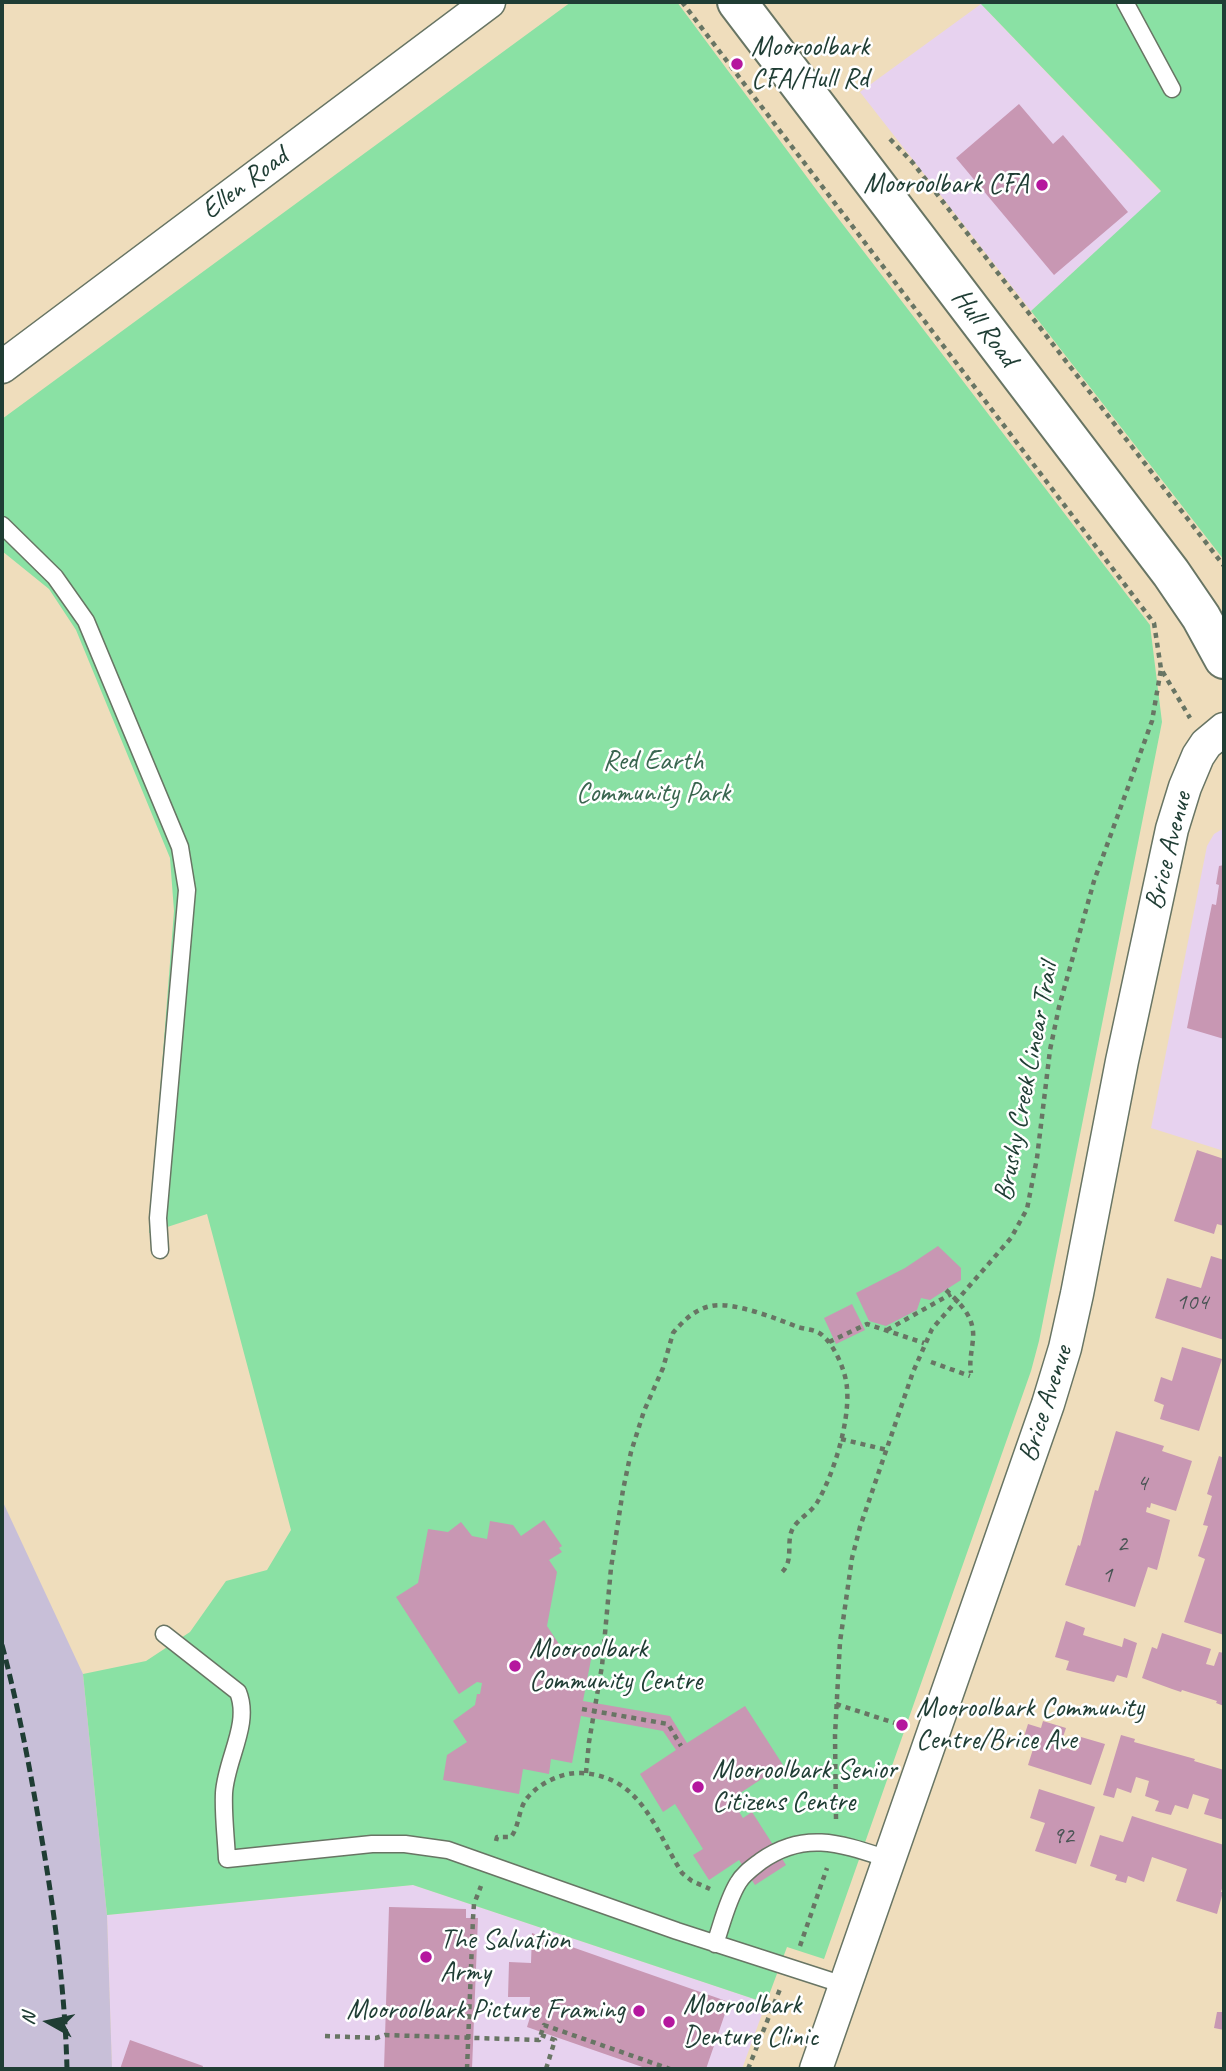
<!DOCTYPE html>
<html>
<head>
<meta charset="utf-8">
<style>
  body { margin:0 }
  #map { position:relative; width:1226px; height:2071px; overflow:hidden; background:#efddbc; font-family:Caveat,sans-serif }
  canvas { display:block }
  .frame { position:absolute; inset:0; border:4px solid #1f3d34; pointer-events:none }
  .north { position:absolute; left:14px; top:1987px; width:70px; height:70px; -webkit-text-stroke:5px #fff; paint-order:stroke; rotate:279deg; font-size:19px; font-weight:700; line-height:28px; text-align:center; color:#1f3d34 }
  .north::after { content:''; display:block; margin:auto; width:24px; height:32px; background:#1f3d34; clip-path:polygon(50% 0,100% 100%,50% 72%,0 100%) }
</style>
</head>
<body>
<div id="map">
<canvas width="1226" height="2071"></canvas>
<div class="frame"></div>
<div class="north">N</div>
</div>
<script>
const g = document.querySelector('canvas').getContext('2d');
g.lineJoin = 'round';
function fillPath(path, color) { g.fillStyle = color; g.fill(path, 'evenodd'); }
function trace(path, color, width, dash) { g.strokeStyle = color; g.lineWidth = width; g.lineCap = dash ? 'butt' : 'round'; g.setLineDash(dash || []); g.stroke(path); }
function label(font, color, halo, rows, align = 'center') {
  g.font = font + ' Caveat,sans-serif'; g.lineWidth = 5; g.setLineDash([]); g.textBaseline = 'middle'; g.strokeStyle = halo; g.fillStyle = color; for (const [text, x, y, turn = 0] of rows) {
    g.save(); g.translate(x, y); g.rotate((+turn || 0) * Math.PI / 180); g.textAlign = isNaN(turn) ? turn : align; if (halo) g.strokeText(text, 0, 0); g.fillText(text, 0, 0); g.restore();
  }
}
fillPath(new Path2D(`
  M981 4 1161 192 1031 311 860 92Z
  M1224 828V1151L1151 1128 1207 846 1214 834Z
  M413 1885 766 2003 742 2069H112L107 1915Z`), '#e7d2ef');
fillPath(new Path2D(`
  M2 1500 83 1674 107 1915 112 2069H2Z`), '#c8bfd8');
fillPath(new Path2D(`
  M571 2H677L818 192 1150 625 1162 722 1039 1341 1031 1371 824 1959 787 1947 766 2003 413 1885 107 1915 83 1674 146 1661 190 1632 226 1581 267 1570 291 1530 207 1214 149 1233 174 911 170 858 76 630 49 589 2 551V419Z
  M984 2H1224V560L1031 311 1161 191 981 4Z`), '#8ae1a4');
fillPath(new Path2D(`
  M1019 104 1053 144 1063 135 1128 212 1054 275 956 158Z
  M1224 865V1039L1187 1028 1212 904 1216 905 1219 885 1216 884 1219 866Z
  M1197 1150 1224 1159V1226L1217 1224 1214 1234 1174 1221Z
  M938 1246 961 1268V1280L930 1300 921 1298 917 1310 886 1326 869 1321 856 1293 905 1268Z
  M1211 1256 1224 1260V1340L1155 1318 1167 1278 1201 1288Z
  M852 1304 865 1330 836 1344 824 1318Z
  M1182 1347 1222 1359 1199 1431 1160 1419 1164 1405 1154 1401 1161 1377 1172 1381Z
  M1116 1431 1164 1446 1162 1451 1192 1461 1176 1511 1151 1503 1150 1508 1147 1507 1146 1512 1170 1520 1157 1570 1148 1567 1135 1607 1065 1585 1078 1545 1080 1546 1095 1490 1098 1491Z
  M1219 1456 1224 1458V1635L1184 1622 1205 1559 1198 1556 1208 1526 1203 1525 1212 1496 1207 1494Z
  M544 1520 562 1546 559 1548 562 1552 549 1560 557 1572 547 1626 563 1650 571 1645 593 1649 583 1701 670 1716 687 1743 745 1706 783 1765 731 1799 743 1818 752 1812 786 1865 755 1885 739 1860 709 1880 693 1855 703 1849 675 1804 663 1812 640 1774 676 1750 663 1731 581 1716 572 1763 551 1759 549 1774 523 1769 519 1794 443 1780 447 1755 467 1742 453 1721 475 1705 477 1694H480L482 1683 477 1682 459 1694 396 1597 418 1583 428 1529 448 1532 461 1522 472 1536 487 1539 490 1521 513 1525 521 1536Z
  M1066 1621 1085 1628 1083 1635 1122 1647 1124 1638 1137 1643 1127 1678 1117 1675 1114 1682 1066 1670 1069 1661 1055 1657Z
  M1162 1633 1211 1649 1206 1664 1214 1666 1219 1652 1224 1653V1706L1216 1703 1217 1701 1182 1690 1181 1692 1172 1689 1142 1678 1152 1647 1157 1649Z
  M1043 1721 1066 1728 1060 1746 1076 1751 1081 1737 1105 1744 1091 1785 1028 1765 1034 1746 1022 1743 1028 1724 1041 1728Z
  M1121 1735 1135 1739 1134 1742 1195 1759 1194 1761 1224 1770V1820L1204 1814 1209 1799 1193 1794 1188 1809 1175 1805 1171 1815 1155 1811 1159 1801 1145 1796 1149 1781 1136 1777 1131 1793 1117 1788 1114 1798 1103 1795Z
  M1039 1789 1095 1807 1076 1864 1035 1851 1045 1823 1030 1818Z
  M1132 1816 1224 1845V1882L1221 1892H1223L1217 1914 1176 1901 1187 1869 1152 1857 1144 1882 1128 1876 1126 1883 1115 1880 1117 1875 1090 1866 1100 1835 1123 1842Z
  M389 1907 466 1909V1918H478L472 2069H384Z
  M532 1933 729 2002 706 2069H648L527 2027 531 2014 529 2013 530 1997H508L509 1962 531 1963Z
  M1217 2012H1224V2030L1214 2028Z
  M130 2040 203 2066 202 2069H120Z`), '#c897b3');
const service = new Path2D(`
  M1125 2 1172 89
  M2 525 55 577 86 621 180 847 187 890 158 1218 160 1250
  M164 1634 238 1692C251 1724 226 1759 224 1793 223 1815 226 1837 227 1859L372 1844H405L448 1850 677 1931 844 1985
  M715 1944C722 1924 727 1901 738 1883 743 1874 752 1868 761 1861 805 1830 842 1844 888 1859`);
const minor = new Path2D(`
  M2 367 489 2
  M816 2069 1048 1404 1065 1348 1077 1294 1122 1061 1172 829 1185 787 1198 756 1206 744 1224 729`);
const primary = new Path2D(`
  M737 2 1171 573 1201 617 1224 659`);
trace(service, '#687564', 19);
trace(minor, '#687564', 35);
trace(primary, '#687564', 42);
trace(new Path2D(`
  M682 2 1154 623 1161 669
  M890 139 913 163 1224 566
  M946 1290C960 1303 975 1317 973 1339 972 1351 969 1361 971 1373
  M887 1330 951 1294
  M829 1342 867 1324 924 1343
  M931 1362 970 1376
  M841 1439 887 1450
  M836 1704 901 1725
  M582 1709 668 1724 681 1746
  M586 1773 589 1742 602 1666 611 1568 623 1490 631 1452 644 1411 663 1368 673 1333C683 1321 695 1309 711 1306 733 1301 777 1319 798 1327 807 1330 816 1329 823 1336 835 1346 846 1372 847 1388 850 1421 834 1473 818 1501 812 1512 799 1518 793 1528 785 1542 795 1561 781 1573
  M836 1819 835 1735 840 1642 852 1558 860 1527 913 1372 932 1329 1011 1238 1027 1209 1037 1158 1050 1050 1059 1007 1094 881 1152 721 1161 669 1190 718
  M496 1841 497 1837H511C520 1825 518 1808 528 1797 540 1783 562 1772 581 1773 641 1776 654 1828 682 1873L692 1881 710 1889
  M800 1946 827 1868
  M541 2035 555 2040 546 2069
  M325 2036 376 2038 385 2035 539 2040 544 2025 670 2069
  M467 2069 473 1918 474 1904 481 1886
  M748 2069 780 1989`), '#687564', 4.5, [5, 5]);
trace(service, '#fff', 16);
trace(minor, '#fff', 32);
trace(primary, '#fff', 38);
trace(new Path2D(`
  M2 1645C19 1709 31 1774 42 1840 55 1916 65 1992 67 2069`), '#1f3d34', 5, [10, 5]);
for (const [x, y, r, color] of [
  [737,64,7,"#b5179e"],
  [1042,185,7,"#b5179e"],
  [515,1666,7,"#b5179e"],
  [902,1725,7,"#b5179e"],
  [698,1787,7,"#b5179e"],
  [426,1957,7,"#b5179e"],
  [639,2011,7,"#b5179e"],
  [669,2022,7,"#b5179e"]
]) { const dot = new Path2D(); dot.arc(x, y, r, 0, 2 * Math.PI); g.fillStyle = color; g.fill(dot); trace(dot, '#fff', 2.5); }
label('24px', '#495454', null, [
  ["104",1192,1303],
  ["4",1142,1484],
  ["2",1122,1545],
  ["1",1107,1576],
  ["92",1063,1837]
]);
label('28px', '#1f3d34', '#fff', [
  ["Mooroolbark",751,48],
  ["CFA/Hull Rd",751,80],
  ["Mooroolbark CFA",1028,185,"right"],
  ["Mooroolbark",529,1650],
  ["Community Centre",529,1682],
  ["Mooroolbark Community",916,1709],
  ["Centre/Brice Ave",916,1741],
  ["Mooroolbark Senior",712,1771],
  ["Citizens Centre",712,1803],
  ["The Salvation",440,1941],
  ["Army",440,1973],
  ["Mooroolbark",683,2006],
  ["Denture Clinic",683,2038],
  ["Mooroolbark Picture Framing",625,2011,"right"]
], 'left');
label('28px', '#1f3d34', '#fff', [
  ["Ellen Road",245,184,-37],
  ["Hull Road",984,328,53],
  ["Brice Avenue",1169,851,-76],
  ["Brushy Creek Linear Trail",1027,1082,-79],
  ["Brice Avenue",1046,1404,-72]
]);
label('28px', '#3a6650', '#fff', [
  ["Red Earth",653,762],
  ["Community Park",653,794]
]);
</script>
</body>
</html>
